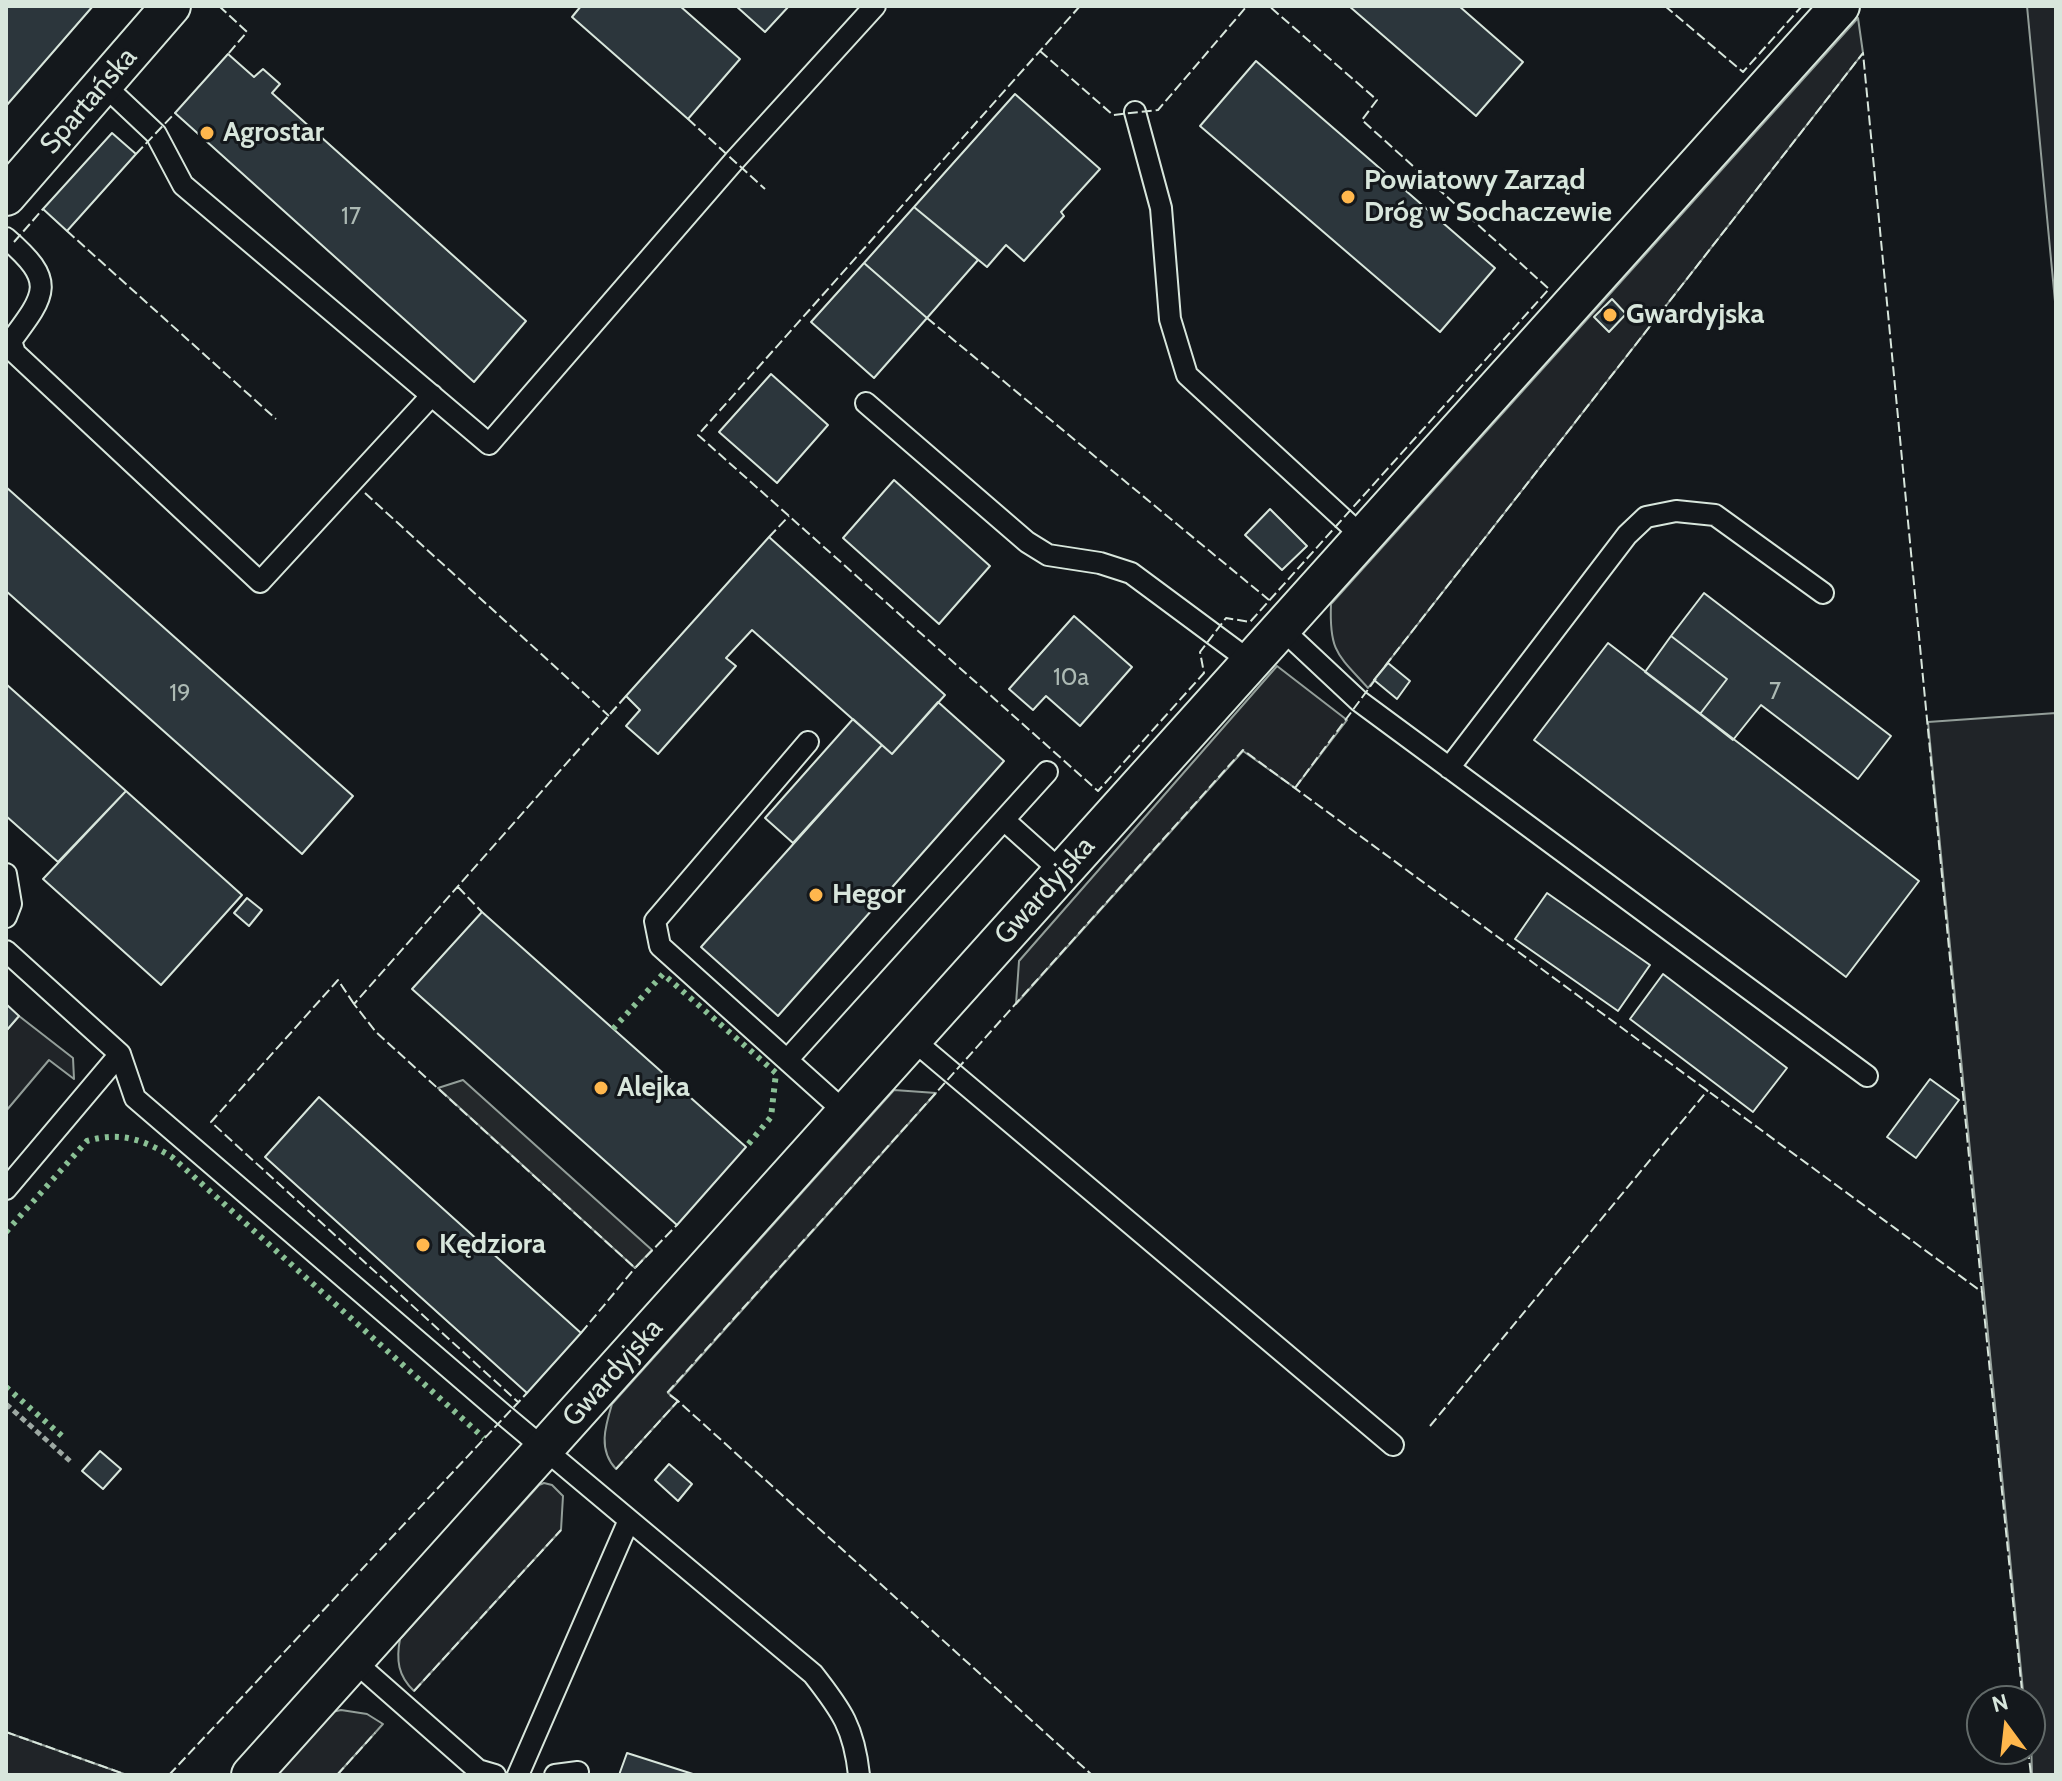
<!DOCTYPE html>
<html>
<head>
<meta charset="utf-8">
<style>
  body { margin:0 }
  #map { position:relative; width:2062px; height:1781px; overflow:hidden; background:#14181c; font-family:Cabin,sans-serif }
  canvas { display:block }
  .frame { position:absolute; inset:0; border:8px solid #d8e6dc; pointer-events:none }
  .north { position:absolute; left:1966px; top:1685px; width:80px; height:80px; box-sizing:border-box; background:#14181c; border:2px solid #626a69; border-radius:50%; rotate:345deg; font-size:22px; font-weight:700; line-height:32px; text-align:center; color:#d8e6dc }
  .north::after { content:''; display:block; margin:auto; width:28px; height:36px; background:#ffb74d; clip-path:polygon(50% 0,100% 100%,50% 72%,0 100%) }
</style>
</head>
<body>
<div id="map">
<canvas width="2062" height="1781"></canvas>
<div class="frame"></div>
<div class="north">N</div>
</div>
<script>
const g = document.querySelector('canvas').getContext('2d');
g.lineJoin = 'round';
function fillPath(path, color) { g.fillStyle = color; g.fill(path, 'evenodd'); }
function trace(path, color, width, dash) { g.strokeStyle = color; g.lineWidth = width; g.lineCap = dash ? 'butt' : 'round'; g.setLineDash(dash || []); g.stroke(path); }
function label(font, color, halo, rows, align = 'center') {
  g.font = font + ' Cabin,sans-serif'; g.lineWidth = 6; g.setLineDash([]); g.textBaseline = 'middle'; g.strokeStyle = halo; g.fillStyle = color; for (const [text, x, y, turn = 0] of rows) {
    g.save(); g.translate(x, y); g.rotate((+turn || 0) * Math.PI / 180); g.textAlign = isNaN(turn) ? turn : align; if (halo) g.strokeText(text, 0, 0); g.fillText(text, 0, 0); g.restore();
  }
}
const green = new Path2D(`
  M2027 6H2056V312Z
  M1858 18 1863 53 1368 688C1338 655 1329 652 1331 604Z
  M1277 666 1347 720 1295 788 1243 751 1016 1004 1019 961Z
  M2056 713V1775H2032L2030 1701H2024L1928 722Z
  M19 1016 73 1058 74 1079 49 1060 6 1111V1031Z
  M894 1090 936 1093 668 1393 678 1401 616 1469C598 1450 605 1427 612 1404Z
  M544 1483 552 1485 563 1496 561 1530 414 1691C398 1676 396 1660 400 1639L539 1485Z
  M341 1710 367 1714 383 1724 337 1775H274L332 1712Z
  M6 1732 127 1775H6Z`);
fillPath(green, '#202428');
trace(green, '#939e99', 2);
const parking = new Path2D(`
  M463 1080 652 1250 635 1268 438 1088Z`);
fillPath(parking, '#24282b');
trace(parking, '#939e99', 2);
const building = new Path2D(`
  M6 6H93L6 106Z
  M581 6H680L740 59 688 119 572 17Z
  M736 6H789L765 32Z
  M1349 6H1459L1523 62 1476 116Z
  M228 54 254 77 263 69 280 84 272 93 526 321 474 382 175 113Z
  M1256 61 1495 268 1440 332 1200 126Z
  M1015 94 1100 169 1061 212 1064 216 1024 261 1006 245 987 267 914 207Z
  M112 133 136 154 67 231 43 209Z
  M914 207 978 260 927 318 864 263Z
  M864 263 927 318 874 378 811 322Z
  M1612 299 1626 314 1609 332 1594 317Z
  M771 374 828 425 777 483 719 432Z
  M894 480 990 566 939 624 843 538Z
  M6 487 353 796 302 854 6 591Z
  M1270 509 1307 546 1282 570 1245 535Z
  M769 537 945 695 892 754 752 630 726 658 736 666 658 754 626 726 640 710 626 696Z
  M1704 593 1891 736 1858 779 1761 705 1733 740 1700 714 1727 679 1671 636Z
  M1074 616 1132 667 1080 726 1046 696 1033 710 1009 689Z
  M1671 636 1727 679 1700 714 1645 672Z
  M1608 643 1919 881 1846 977 1534 740Z
  M1388 663 1410 681 1397 699 1374 680Z
  M6 684 126 791 58 862 6 816Z
  M938 702 1004 761 778 1016 701 947 882 745 892 754Z
  M853 719 882 745 793 843 765 818Z
  M126 791 242 895 161 985 43 879Z
  M1547 893 1650 965 1618 1011 1515 939Z
  M247 898 262 910 249 926 234 913Z
  M482 912 746 1147 677 1225 412 989Z
  M1663 974 1787 1068 1753 1112 1630 1019Z
  M6 1004 19 1016 6 1031Z
  M1930 1079 1959 1100 1916 1158 1887 1137Z
  M319 1097 581 1333 527 1393 265 1157Z
  M100 1451 121 1469 103 1489 82 1471Z
  M669 1464 692 1484 678 1501 655 1480Z
  M627 1753 696 1775H619Z`);
fillPath(building, '#2c363c');
trace(building, '#d8e6dc', 2);
const service = new Path2D(`
  M103 84 156 134 183 185 489 444 734 161 875 6
  M1135 112 1161 208 1170 319 1187 375 1363 537
  M6 238C56 281 47 293 11 341L15 353 260 582 432 395
  M866 403 1027 542 1048 555 1100 563 1131 573 1251 662
  M1281 628 1359 701 1867 1076
  M808 742 655 921 660 946 846 1113
  M1449 768 1627 535 1646 517 1676 511 1715 515 1823 593
  M1004 820 1062 872
  M6 874 11 904 6 917
  M6 951 120 1054 135 1098 505 1416 813 1674C842 1711 854 1728 859 1775
  M912 1039 1393 1445
  M787 1060 1047 772
  M6 1189 120 1054
  M354 1661 478 1770 495 1775
  M518 1775 629 1520
  M555 1775 578 1772`);
const minor = new Path2D(`
  M6 196 171 6
  M251 1775 1840 6`);
trace(service, '#d8e6dc', 24);
trace(minor, '#d8e6dc', 42);
trace(new Path2D(`
  M6 1404 70 1461`), '#9da8a2', 5, [6, 4]);
trace(service, '#14181c', 20);
trace(minor, '#14181c', 38);
trace(new Path2D(`
  M613 1029 663 974 776 1073 771 1117 746 1147
  M6 1232 87 1141C121 1131 144 1140 172 1157L484 1438
  M6 1387 62 1436`), '#8ac095', 6, [4, 6]);
trace(new Path2D(`
  M219 6 247 32 228 54
  M1080 6 698 435 1098 791 1204 673 1200 652 1226 618 1250 622 1549 289 1362 120 1377 100 1269 6
  M1665 6 1743 72 1802 6
  M1040 51 1113 115 1158 110 1247 6
  M688 119 765 189
  M136 154 175 113
  M67 231 276 419
  M14 242 43 209
  M927 318 1269 600
  M365 493 609 716
  M769 537 789 516
  M1385 666 1863 53 1982 1292
  M626 696 354 1004 376 1032 635 1268 677 1225
  M1295 788 1378 676
  M458 887 482 912
  M354 1004 338 980 211 1122 518 1402
  M581 1333 635 1268
  M678 1401 667 1393 1243 750 1982 1292 2023 1701
  M1430 1426 1708 1090
  M616 1469 678 1401 1092 1775
  M414 1691 561 1530
  M6 1732 127 1775
  M2028 1749 2031 1775
  M169 1775 527 1393
  M337 1775 375 1733`), '#d8e6dc', 2, [10, 4]);
for (const [x, y, r, color] of [
  [207,133,8,"#ffb74d"],
  [1348,197,8,"#ffb74d"],
  [1610,315,8,"#ffb74d"],
  [816,895,8,"#ffb74d"],
  [601,1088,8,"#ffb74d"],
  [423,1245,8,"#ffb74d"]
]) { const dot = new Path2D(); dot.arc(x, y, r, 0, 2 * Math.PI); g.fillStyle = color; g.fill(dot); trace(dot, '#14181c', 3); }
label('24px', '#adbab4', null, [
  ["17",351,217],
  ["10a",1071,678],
  ["7",1775,692],
  ["19",180,694]
]);
label('28px', '#d8e6dc', '#14181c', [
  ["Spartańska",89,101,-49],
  ["Gwardyjska",1045,891,-48],
  ["Gwardyjska",613,1373,-48]
]);
label('bold 28px', '#d8e6dc', '#14181c', [
  ["Agrostar",223,133],
  ["Powiatowy Zarząd",1364,181],
  ["Dróg w Sochaczewie",1364,213],
  ["Gwardyjska",1626,315],
  ["Hegor",832,895],
  ["Alejka",617,1088],
  ["Kędziora",439,1245]
], 'left');
</script>
</body>
</html>
